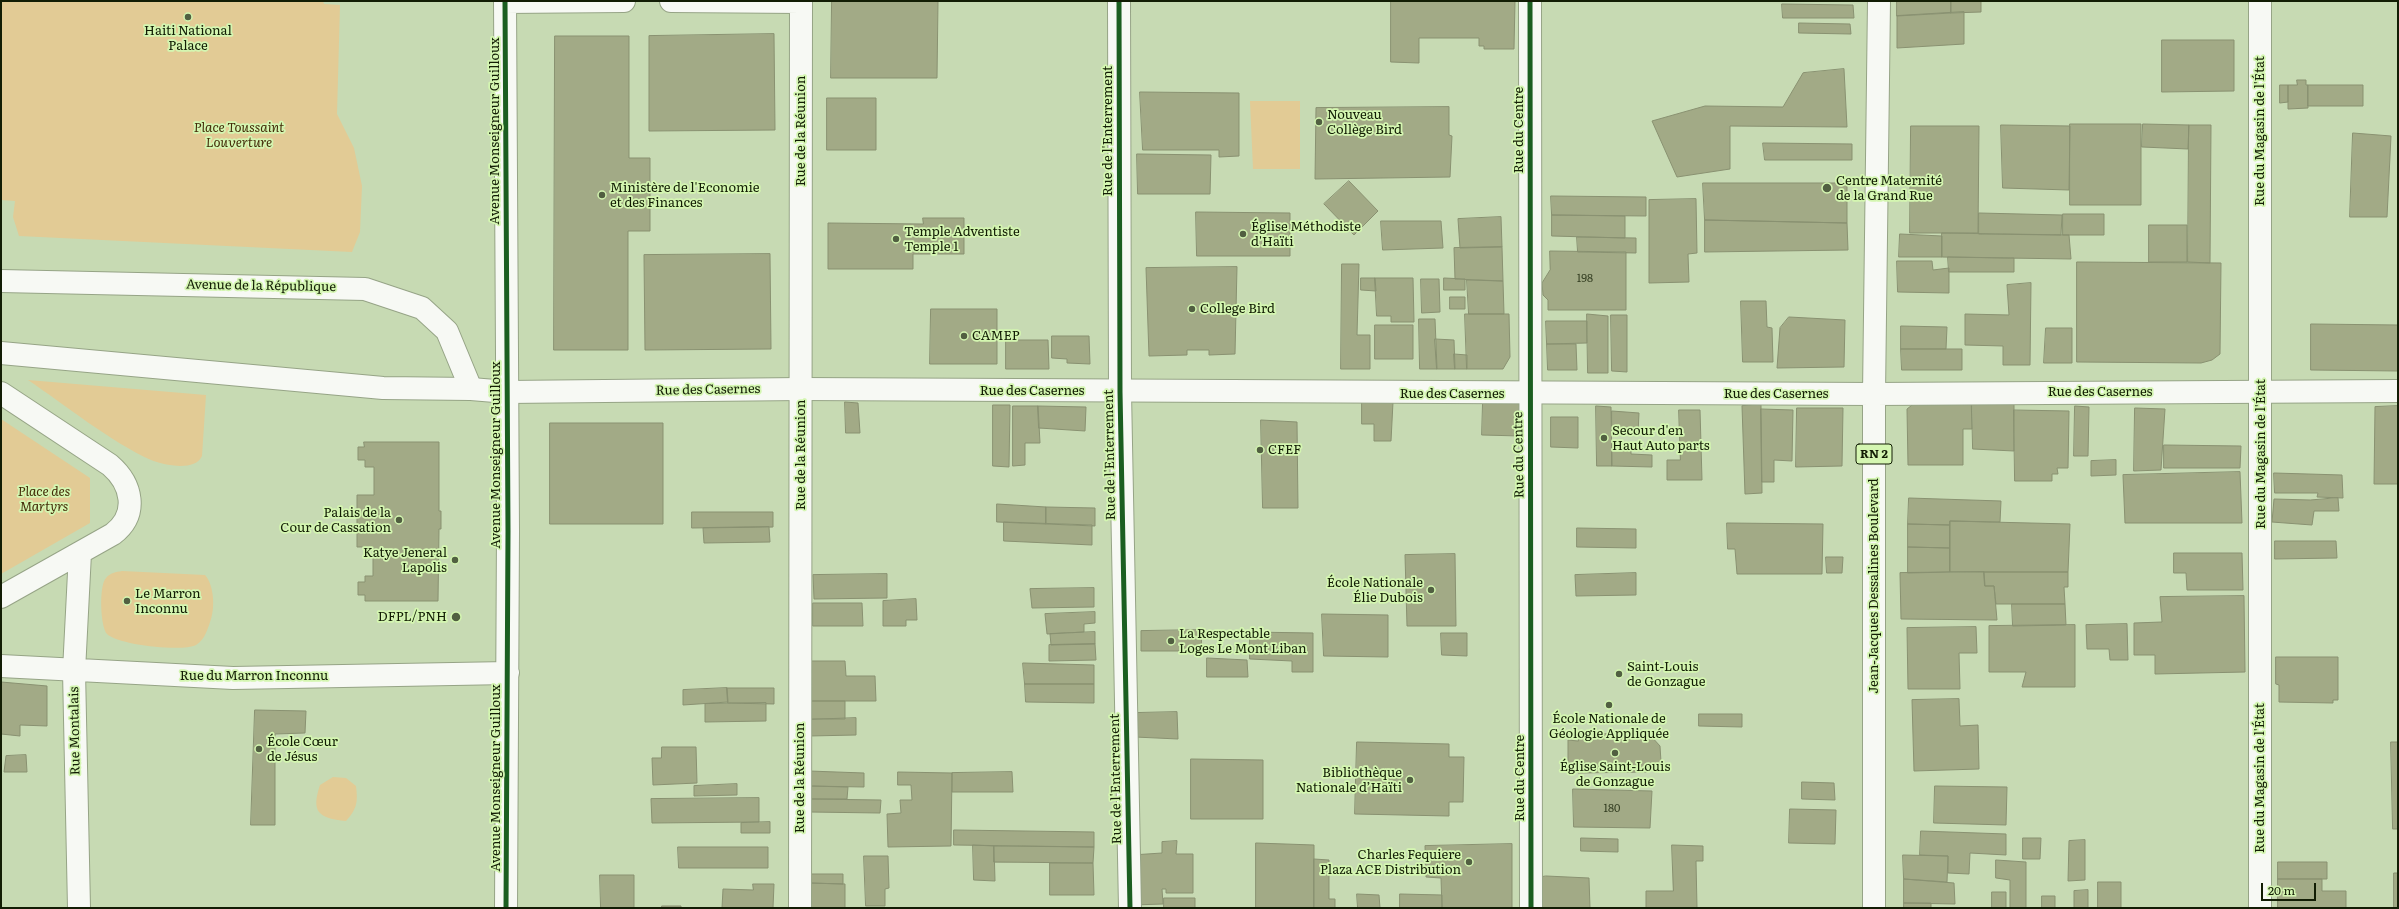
<!DOCTYPE html>
<html>
<head>
<meta charset="utf-8">
<style>
  body { margin:0 }
  #map { position:relative; width:2399px; height:909px; overflow:hidden; background:#c7dab3; font-family:Literata,serif }
  canvas { display:block }
  .frame { position:absolute; inset:0; border:2px solid #121d04; pointer-events:none }
  .scale { position:absolute; left:2261px; top:883px; width:55px; height:18px; box-sizing:border-box; border:2px solid #121d04; border-top:0; padding-left:5px; font-size:12px; line-height:14px; white-space:nowrap; color:#121d04; -webkit-text-stroke:3px #d4f6b1; paint-order:stroke }
</style>
</head>
<body>
<div id="map">
<canvas width="2399" height="909"></canvas>
<div class="frame"></div>
<div class="scale">20 m</div>
</div>
<script>
const g = document.querySelector('canvas').getContext('2d');
g.lineJoin = 'round';
function fillPath(path, color) { g.fillStyle = color; g.fill(path, 'evenodd'); }
function trace(path, color, width, dash) { g.strokeStyle = color; g.lineWidth = width; g.lineCap = dash ? 'butt' : 'round'; g.setLineDash(dash || []); g.stroke(path); }
function label(font, color, halo, rows, align = 'center') {
  g.font = font + ' Literata,serif'; g.lineWidth = 3.5; g.setLineDash([]); g.textBaseline = 'middle'; g.strokeStyle = halo; g.fillStyle = color; for (const [text, x, y, turn = 0] of rows) {
    g.save(); g.translate(x, y); g.rotate((+turn || 0) * Math.PI / 180); g.textAlign = isNaN(turn) ? turn : align; if (halo) g.strokeText(text, 0, 0); g.fillText(text, 0, 0); g.restore();
  }
}
fillPath(new Path2D(`
  M1 1H323L324 4 340 5 337 114 354 148 362 186 360 232 352 252 19 236 13 217 15 201 1 200Z
  M1250 101H1300V169H1253Z
  M28 380 206 395 202 456C195 472 163 465 151 460 111 442 65 405 28 380Z
  M1 419 90 478V523L1 574Z
  M122 571 205 575C214 585 215 607 211 619 208 628 205 640 196 645 182 652 118 645 107 634 100 626 99 585 106 578 110 573 116 572 122 571Z
  M333 777 346 778 356 786C358 802 357 809 346 821 318 818 311 812 320 785Z`), '#e2cb95');
const building = new Path2D(`
  M832 1H938L937 78H831Z
  M1391 1H1515L1514 49H1484V46H1479V38H1419V63L1391 62Z
  M1897 1H1951V13L1897 16Z
  M1951 1H1981V12L1951 13Z
  M1782 4 1853 5 1854 18H1783Z
  M1964 12V44L1897 48V16Z
  M1799 23 1850 24 1851 34 1799 33Z
  M774 34 775 130 649 131V36Z
  M555 36H629V158H650V231H628V350H554Z
  M2162 40H2234V91L2162 92Z
  M1844 69 1847 127 1730 126V169L1677 177 1652 121 1705 106 1783 107 1803 73Z
  M2297 80H2306V85H2308V108L2288 109V85H2297Z
  M2280 85H2288V102L2280 103Z
  M2308 85H2363V106H2308Z
  M1140 92 1239 93V156L1219 157V150H1143Z
  M827 98H876V150H827Z
  M1449 107V135L1452 136 1450 177 1315 179 1316 108Z
  M2070 124H2141V205H2070Z
  M2143 124 2189 125 2188 149 2142 147Z
  M2001 125 2070 126 2069 190 2003 188Z
  M2189 125H2211L2210 263 2188 262Z
  M1911 126H1979L1978 233H1910Z
  M2353 133 2391 136 2387 217H2350Z
  M1763 143 1852 144V160H1765Z
  M1137 154 1211 155 1210 194H1138Z
  M1349 181 1378 211 1354 235 1324 204Z
  M1703 183H1847V223L1705 220Z
  M1551 196 1646 197V216L1552 215Z
  M1696 199 1697 253 1688 254 1689 282 1649 283V200Z
  M1196 212 1290 213V256H1197Z
  M1979 213 2062 215 2061 235 1979 234Z
  M2063 214H2104V235H2063Z
  M1552 215 1625 216V238L1552 236Z
  M1501 217 1502 247 1460 248 1458 219Z
  M923 218H964V254H913V269H828V223L923 224Z
  M1705 220 1847 223 1848 250 1705 252Z
  M1381 221H1441L1443 248 1383 250Z
  M2149 225H2187V262H2149Z
  M1942 233 2069 235 2071 259 1942 257Z
  M1900 234 1942 236V257H1899Z
  M1577 237 1636 238V253L1578 252Z
  M1502 247 1503 281 1455 279 1454 248Z
  M1550 251 1626 252V310H1548V300L1543 295 1542 283 1550 270Z
  M770 254 771 349 645 350 644 255Z
  M1948 257 2014 258V272H1949Z
  M1897 261H1932L1933 270 1949 268V293L1898 292Z
  M2077 262 2221 263 2220 354 2212 360 2201 363 2077 362Z
  M1342 264H1359L1357 335H1370V369H1341Z
  M1237 267 1235 354 1209 355V350H1187V355L1149 356 1146 268Z
  M1361 278H1375L1376 291 1361 290Z
  M1375 278H1413L1414 322H1391V316H1377Z
  M1444 278 1465 279V290H1444Z
  M1421 279H1439L1440 312 1422 313Z
  M1467 280 1503 281 1504 314H1469Z
  M2031 283 2030 365H2003V346L1965 345V314L2009 315 2007 285Z
  M1450 297H1465V309H1450Z
  M1741 301H1766L1767 327 1772 328 1773 362H1743Z
  M931 309H997V364H930Z
  M1465 314H1509L1510 357 1503 369H1467Z
  M1587 314 1608 316V373H1588Z
  M1611 315H1627V372L1612 371Z
  M1789 317 1845 320 1844 367 1777 368 1780 328Z
  M1419 319H1435L1437 369H1420Z
  M1546 321H1587V343L1547 344Z
  M2311 324 2398 325V371L2311 370Z
  M1375 325H1413V359H1375Z
  M1901 326 1947 327 1946 349H1901Z
  M2046 328H2072V363H2044Z
  M1052 336H1089L1090 364 1067 363V359L1052 358Z
  M1435 339 1454 340 1455 369H1437Z
  M1006 340H1048L1049 369H1006Z
  M1547 344H1576L1577 370H1548Z
  M1901 349H1962V370H1902Z
  M1454 354 1467 355V369H1455Z
  M1971 395 1972 429H1963V465H1908L1907 409 1921 398Z
  M845 402 858 403 860 433H846Z
  M1362 402H1393L1391 441H1374V424H1362Z
  M1483 402 1521 403 1520 436 1482 435Z
  M1972 403 2014 404V451L1973 449Z
  M993 405H1010L1009 467 993 466Z
  M1761 405 1762 493 1745 494 1742 406Z
  M1013 406H1038L1040 443H1025V465L1013 466Z
  M1038 406 1086 407 1085 431 1039 428Z
  M1596 406 1611 407 1612 466H1597Z
  M2075 406 2089 407 2088 456H2074Z
  M2398 406V484H2374L2375 407Z
  M1797 408H1843L1842 466 1796 467Z
  M2135 408 2165 409 2161 470 2134 471Z
  M1761 409 1793 410 1792 461 1774 460V482H1762Z
  M1679 410H1700L1702 480H1667V460H1680Z
  M2014 410 2069 411 2068 468H2057L2058 474H2052V481H2015Z
  M1612 411 1639 413 1638 434 1612 433Z
  M1551 417H1578V448L1551 447Z
  M1261 420 1297 422 1298 508H1263Z
  M550 423H663V524H550Z
  M364 442H439V511H441V529H439L438 601H365V595H358V582H365V576H373V547H357V495H374V467H365V460H358V447H364Z
  M1612 444H1631V454L1652 455V467L1612 466Z
  M2164 445 2241 446 2240 468H2164Z
  M2116 460V475L2091 476V461Z
  M2240 472 2242 523H2125L2123 475Z
  M2274 473 2342 475 2343 498 2317 497 2318 493H2275Z
  M1909 498 2001 501 2000 522 1950 521V525L1908 524Z
  M2338 498 2339 511H2314L2312 525 2272 522 2274 499 2310 500Z
  M997 504 1046 507V524L997 522Z
  M1046 507 1095 508V526L1046 524Z
  M692 512H773V527L692 528Z
  M1950 521 2070 524 2068 572H1950Z
  M1004 522 1092 525V545L1004 541Z
  M1727 523 1823 524 1822 574H1737L1735 549H1728Z
  M1908 524 1950 525V548L1908 547Z
  M769 527 770 542 704 543 703 528Z
  M1577 528 1636 529V548L1577 547Z
  M2275 541H2336L2337 558 2275 559Z
  M1908 547 1950 548V572L1908 573Z
  M2174 553H2242L2243 590H2187L2186 573H2174Z
  M1455 554 1456 626H1407L1405 555Z
  M1826 557H1843L1842 573H1827Z
  M1984 572 1985 586H1994L1997 620 1901 619 1900 573Z
  M1984 572H2068V587H2064L2065 604H1996L1994 586H1985Z
  M1636 573V595L1576 596 1575 575Z
  M887 574V598L814 599 813 575Z
  M1094 588V607L1032 608 1030 589Z
  M2244 596 2245 672 2155 674V655H2134V623L2162 622 2160 597Z
  M916 599 917 620H906V626H883V601Z
  M813 603H862L863 626H813Z
  M2012 604H2065L2066 625 2013 626Z
  M1095 612V623L1084 624V632L1047 634 1045 614Z
  M1322 614 1388 615V657L1324 656Z
  M2127 624 2128 660H2110L2109 649H2087L2086 625Z
  M2075 625V687H2022L2026 672H1989V626Z
  M1976 627 1977 653H1959L1960 689H1908L1907 628Z
  M1202 630 1201 651H1141V631Z
  M1095 632V644L1051 645 1050 634Z
  M1250 632 1313 633V672H1292V661L1250 659Z
  M1441 633H1467V656L1442 655Z
  M1095 644 1096 660 1049 661V645Z
  M2276 657H2338V700H2333V703L2279 702V685L2276 684Z
  M1207 658 1247 660 1248 677H1207Z
  M810 661H845L846 676H875L876 701H811Z
  M1023 663 1094 665V684H1025Z
  M1 682 47 686V726L20 725V736L1 734Z
  M1025 684H1094V703L1026 702Z
  M727 688H774V704L728 703Z
  M727 688 728 702 683 705V690Z
  M1959 699 1960 726 1978 725 1979 769 1914 771 1912 700Z
  M811 701H845V719H811Z
  M766 703V721L705 722V704Z
  M255 710 306 711 305 733 275 734V825H251Z
  M1177 712 1178 739 1135 737V713Z
  M1699 714H1742V727L1699 726Z
  M856 718V735L809 736 808 720Z
  M1578 733 1650 735 1660 746 1661 762 1656 768 1646 772 1578 773 1577 765H1568V740L1578 741Z
  M1357 742 1449 744V757H1464L1463 802H1449V816L1355 814Z
  M2391 742H2398V829H2393Z
  M662 747H696L697 783 653 785 652 758H661Z
  M26 755 27 772H4L6 756Z
  M1191 759 1263 760V819H1191Z
  M809 771 864 773V787L809 786Z
  M898 772 952 773 951 846 888 847 887 814 901 813 900 800H912L911 785H898Z
  M1012 772 1013 792H952V773Z
  M1802 782 1834 783 1835 800 1802 799Z
  M737 784V795L694 796V786Z
  M809 786 848 787 847 799H809Z
  M1935 786 2007 787 2006 825 1934 823Z
  M1573 789 1652 791 1650 828 1574 827Z
  M759 798V822L652 823 651 799Z
  M809 799 881 800 880 813 809 812Z
  M1790 809 1836 810 1835 844 1789 843Z
  M770 822V833H741V823Z
  M954 830 1094 832V847L954 845Z
  M1921 831 2006 834V855L1970 853 1969 874 1948 873V856L1920 855Z
  M1581 838 1618 839V852L1581 851Z
  M2023 838H2041L2040 859H2023Z
  M2085 840V880L2068 881 2069 841Z
  M1177 841 1176 854H1193V893H1166V889H1162L1163 904 1133 905 1132 855 1162 853V842Z
  M1256 843 1314 845V908H1256Z
  M1512 844V908H1442L1441 878 1426 877 1425 846Z
  M973 845 994 846 995 881 974 880Z
  M1672 845 1703 846V861H1696L1697 908H1646V891H1673Z
  M994 846 1094 847 1093 863 994 862Z
  M678 847H768V868H679Z
  M1903 855 1948 856 1947 882 1904 879Z
  M864 856H888L889 888 885 889V906H866Z
  M1314 859 1329 860V899H1335V908H1314Z
  M1996 860 2026 862V908H2010V880L1996 878Z
  M2278 862H2327V879H2278Z
  M1050 863H1093L1094 895H1050Z
  M2394 873H2398V908H2394Z
  M811 874H843V884L811 883Z
  M600 875H634V908H601Z
  M1546 876 1589 878 1590 908H1541L1542 877Z
  M1904 879 1954 883 1955 904 1904 903Z
  M2278 879H2322V891H2346V908H2278Z
  M2098 882H2121V908H2098Z
  M806 883 845 884V908H806Z
  M753 884H774L773 908H722L723 889 753 890Z
  M2088 890V908H2074V891Z
  M1992 892H2006V908H1992Z
  M1357 894 1379 895 1380 908H1358Z
  M1400 894 1442 895V908H1400Z
  M2042 896H2055V908H2042Z
  M1164 898H1195V908H1164Z
  M1904 903H1931V908H1904Z
  M662 906H681V908H662Z`);
fillPath(building, '#a2aa86');
trace(building, '#899171', 1);
const minor = new Path2D(`
  M505 1 508 531 506 908
  M671 1 801 2
  M1119 1 1120 392 1130 908
  M1530 1C1529 303 1532 606 1531 908
  M505 2 624 1
  M1 281 365 289 422 308 447 331 471 389
  M1 393 110 465C132 484 139 514 113 534L1 597
  M1 666 233 678 508 673
  M79 908 74 671 80 553
  M800 908 801 1
  M2260 908V1`);
const major = new Path2D(`
  M1 353 383 388 471 389 507 392 801 389 1874 394 2398 391
  M1874 908V394L1879 1`);
trace(minor, '#96a486', 24);
trace(major, '#96a486', 24);
trace(minor, '#f7f9f4', 22);
trace(major, '#f7f9f4', 22);
trace(new Path2D(`
  M505 1 508 531 506 908
  M1119 1 1120 392 1130 908
  M1530 1C1529 303 1532 606 1531 908`), '#1b5e20', 5);
for (const [x, y, r, color] of [
  [188,17,4,"#515f41"],
  [1319,122,4,"#515f41"],
  [1827,188,5,"#515f41"],
  [602,195,4,"#515f41"],
  [1243,234,4,"#515f41"],
  [896,239,4,"#515f41"],
  [1192,309,4,"#515f41"],
  [964,336,4,"#515f41"],
  [1604,438,4,"#515f41"],
  [1260,450,4,"#515f41"],
  [399,520,4,"#515f41"],
  [455,560,4,"#515f41"],
  [1431,590,4,"#515f41"],
  [127,601,4,"#515f41"],
  [456,617,5,"#515f41"],
  [1171,641,4,"#515f41"],
  [1619,674,4,"#515f41"],
  [1609,705,4,"#515f41"],
  [259,749,4,"#515f41"],
  [1615,753,4,"#515f41"],
  [1410,780,4,"#515f41"],
  [1469,862,4,"#515f41"]
]) { const dot = new Path2D(); dot.arc(x, y, r, 0, 2 * Math.PI); g.fillStyle = color; g.fill(dot); trace(dot, '#d4f6b1', 1.5); }
label('11px', '#364024', null, [
  ["198",1585,279],
  ["180",1612,809]
]);
for (const [x, y, w] of [
  [1874,454,36]
]) { const box = new Path2D(); box.roundRect(x - w / 2, y - 10, w, 20, 3); g.fillStyle = '#d4f6b1'; g.fill(box); trace(box, '#121d04', 1); }
label('bold 12px', '#121d04', null, [
  ["RN 2",1874,454]
]);
label('13px', '#121d04', '#d4f6b1', [
  ["Haiti National",188,31,"center"],
  ["Palace",188,46,"center"],
  ["Nouveau",1327,115],
  ["Collège Bird",1327,130],
  ["Centre Maternité",1836,181],
  ["de la Grand Rue",1836,196],
  ["Ministère de l'Economie",610,188],
  ["et des Finances",610,203],
  ["Église Méthodiste",1251,227],
  ["d'Haïti",1251,242],
  ["Temple Adventiste",904,232],
  ["Temple 1",904,247],
  ["College Bird",1200,309],
  ["CAMEP",972,336],
  ["Secour d'en",1612,431],
  ["Haut Auto parts",1612,446],
  ["CFEF",1268,450],
  ["Palais de la",391,513,"right"],
  ["Cour de Cassation",391,528,"right"],
  ["Katye Jeneral",447,553,"right"],
  ["Lapolis",447,568,"right"],
  ["École Nationale",1423,583,"right"],
  ["Élie Dubois",1423,598,"right"],
  ["Le Marron",135,594],
  ["Inconnu",135,609],
  ["DFPL/PNH",447,617,"right"],
  ["La Respectable",1179,634],
  ["Loges Le Mont Liban",1179,649],
  ["Saint-Louis",1627,667],
  ["de Gonzague",1627,682],
  ["École Nationale de",1609,719,"center"],
  ["Géologie Appliquée",1609,734,"center"],
  ["École Cœur",267,742],
  ["de Jésus",267,757],
  ["Église Saint-Louis",1615,767,"center"],
  ["de Gonzague",1615,782,"center"],
  ["Bibliothèque",1402,773,"right"],
  ["Nationale d’Haïti",1402,788,"right"],
  ["Charles Fequiere",1461,855,"right"],
  ["Plaza ACE Distribution",1461,870,"right"]
], 'left');
label('italic 13px', '#442b08', '#d4f6b1', [
  ["Place Toussaint",239,128],
  ["Louverture",239,143],
  ["Place des",44,492],
  ["Martyrs",44,507]
]);
label('13px', '#121d04', '#d4f6b1', [
  ["Rue du Centre",1519,130,-90],
  ["Avenue Monseigneur Guilloux",495,131,-90],
  ["Rue de la Réunion",801,131,-90],
  ["Rue de l'Enterrement",1108,131,-90],
  ["Rue du Magasin de l'État",2260,131,-90],
  ["Avenue de la République",261,286,1],
  ["Rue des Casernes",708,390,-1],
  ["Rue des Casernes",1032,391],
  ["Rue des Casernes",2100,392],
  ["Rue des Casernes",1452,394],
  ["Rue des Casernes",1776,394],
  ["Rue du Magasin de l'État",2261,454,-90],
  ["Avenue Monseigneur Guilloux",496,455,-90],
  ["Rue de la Réunion",801,455,-90],
  ["Rue de l'Enterrement",1110,455,-91],
  ["Rue du Centre",1519,455,-91],
  ["Jean-Jacques Dessalines Boulevard",1874,586,-90],
  ["Rue du Marron Inconnu",254,676],
  ["Rue Montalais",75,731,-91],
  ["Avenue Monseigneur Guilloux",496,778,-90],
  ["Rue de la Réunion",800,778,-90],
  ["Rue du Centre",1520,778,-90],
  ["Rue du Magasin de l'État",2260,778,-90],
  ["Rue de l'Enterrement",1116,779,-91]
]);
</script>
</body>
</html>
